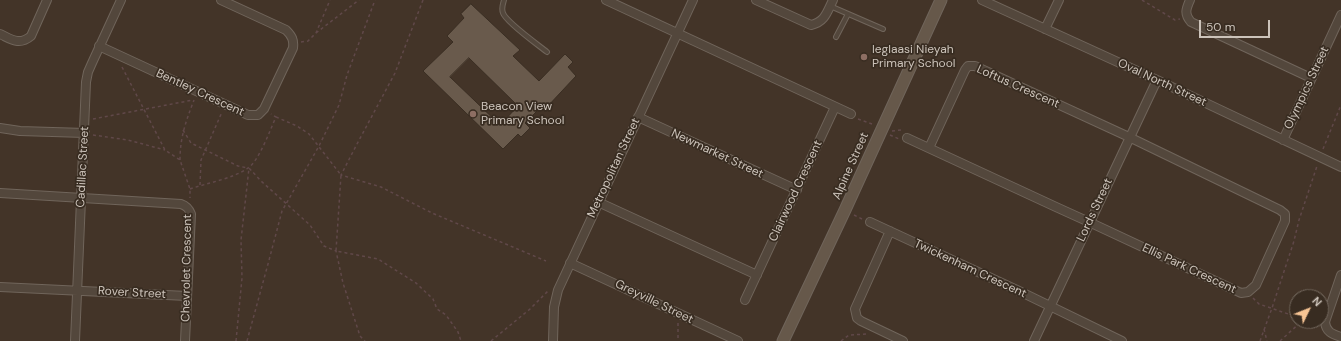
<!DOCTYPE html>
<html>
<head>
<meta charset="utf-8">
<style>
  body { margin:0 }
  #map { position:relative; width:1341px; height:341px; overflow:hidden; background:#433428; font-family:"DM Sans",sans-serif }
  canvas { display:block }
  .north { position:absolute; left:1289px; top:289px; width:40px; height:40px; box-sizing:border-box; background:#382c21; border:1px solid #73685e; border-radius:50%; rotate:47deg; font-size:11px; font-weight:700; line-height:16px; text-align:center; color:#ccc3ba }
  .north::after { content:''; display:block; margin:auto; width:14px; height:18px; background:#f7c594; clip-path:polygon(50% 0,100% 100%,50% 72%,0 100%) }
  .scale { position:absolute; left:1199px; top:20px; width:71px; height:18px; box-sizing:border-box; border:2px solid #ccc3ba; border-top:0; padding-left:5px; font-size:12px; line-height:14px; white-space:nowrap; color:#ccc3ba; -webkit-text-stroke:3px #382c21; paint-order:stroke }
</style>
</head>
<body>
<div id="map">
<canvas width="1341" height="341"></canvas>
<div class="north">N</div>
<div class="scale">50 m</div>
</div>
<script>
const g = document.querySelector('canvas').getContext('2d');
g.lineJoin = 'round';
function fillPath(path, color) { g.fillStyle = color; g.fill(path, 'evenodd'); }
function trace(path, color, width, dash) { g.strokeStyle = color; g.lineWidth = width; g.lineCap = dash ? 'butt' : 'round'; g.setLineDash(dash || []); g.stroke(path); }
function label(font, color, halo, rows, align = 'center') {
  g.font = font + ' "DM Sans",sans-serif'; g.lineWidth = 3.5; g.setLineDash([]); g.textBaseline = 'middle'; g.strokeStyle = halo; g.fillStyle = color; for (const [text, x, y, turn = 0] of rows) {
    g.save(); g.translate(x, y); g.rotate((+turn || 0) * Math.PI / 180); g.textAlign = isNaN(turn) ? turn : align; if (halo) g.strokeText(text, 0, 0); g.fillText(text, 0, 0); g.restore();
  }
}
const building = new Path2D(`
  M471 4 520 50 513 56 539 81 565 54 573 62 568 67 576 76 547 107 544 104 525 123 530 128 521 137 518 134 503 149 423 71 453 42 447 36 464 18 461 14ZM469 58 518 106 500 125 450 77Z`);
fillPath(building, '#695a4c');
trace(building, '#3a2e23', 1);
const lane = new Path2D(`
  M504 0C503 4 501 8 503 13 506 22 537 44 547 52
  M830 6 883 29
  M836 37 848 14`);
const street = new Path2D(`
  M606 0 851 114
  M756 0 811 25C825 22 827 12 833 0
  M982 0 1157 80 1341 167
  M1190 0C1186 9 1184 14 1191 22L1311 78
  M1045 29 1059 0
  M0 34C11 39 19 46 31 36L47 0
  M99 46 248 115H258L264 109 293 48C294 40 292 36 286 30L221 0
  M638 117 797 190
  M0 128 20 131 85 133
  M907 138 1056 207 1089 222 1241 293 1248 292 1256 285 1285 221V214L1280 210 1129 137 975 66H968L965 70 929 148
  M1283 140 1341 15
  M0 193 181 204C187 206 189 209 191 214L185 341
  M598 202 757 275
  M870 222 1017 290 1122 341
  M890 231 855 309 857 318 861 321 903 341
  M570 263 738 341
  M1341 275 1325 322C1326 332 1332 334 1341 337
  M0 287 187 296
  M745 300 835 107
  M75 341 86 82 88 72 92 63 121 0
  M553 341 554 307 558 290 693 0
  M1034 341 1157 80`);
const secondary = new Path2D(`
  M783 341 845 210 941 0`);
trace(lane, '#70655b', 6);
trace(street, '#70655b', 10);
trace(secondary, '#70655b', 13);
trace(new Path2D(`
  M423 0 395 73 357 144 341 175 381 187 432 213 546 261
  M1142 0 1175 20 1180 19
  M316 33 359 0
  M301 42 308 41 316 33 330 0
  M122 67 165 150 180 160 190 189V198
  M276 117 297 126 309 134 341 175 336 251 378 259 416 283 433 299 437 309 446 315 458 332 461 341
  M93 119 193 100
  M858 119 872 124
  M183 130 191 143 238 166 248 168
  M892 131 901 130
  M93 135 128 140 165 150
  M890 135 899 139
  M1323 149 1341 105
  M180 160C180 137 186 121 194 100
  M200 185 201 160 222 112
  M190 189C207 183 235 178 248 168 259 161 270 130 276 117L271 114
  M854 215 862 219
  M1253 298 1259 304 1297 317
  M1309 321 1317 324
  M678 323V341
  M1264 329 1267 341
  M236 341 242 278 241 240 249 168 261 181 310 225 324 246 336 251 343 283 360 336 365 341
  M247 341 268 264 282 211 319 146 339 105 347 75 375 0
  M491 341 530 309 548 291
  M841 341 849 335 867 334
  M1260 341 1272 308 1294 241 1299 220 1317 166
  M1280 341 1302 321`), '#604849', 1.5, [3, 3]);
trace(lane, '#53473c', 4);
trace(street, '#53473c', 8);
trace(secondary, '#66584a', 11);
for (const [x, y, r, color] of [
  [864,57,4,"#8d6e63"],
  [473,114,4,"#8d6e63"]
]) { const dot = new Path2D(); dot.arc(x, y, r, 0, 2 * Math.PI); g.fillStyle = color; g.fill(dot); trace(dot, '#382c21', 1.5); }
label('12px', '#ccc3ba', '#382c21', [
  ["Ieglaasi Nieyah",872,50],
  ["Primary School",872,64],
  ["Beacon View",481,107],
  ["Primary School",481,121]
], 'left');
label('12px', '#ccc3ba', '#382c21', [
  ["Oval North Street",1162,83,25],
  ["Loftus Crescent",1018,87,24],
  ["Olympics Street",1307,88,-65],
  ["Bentley Crescent",200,93,25],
  ["Newmarket Street",717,154,25],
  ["Alpine Street",851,166,-66],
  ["Cadillac Street",83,167,-87],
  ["Metropolitan Street",614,168,-65],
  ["Clairwood Crescent",796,191,-65],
  ["Lords Street",1095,210,-65],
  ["Chevrolet Crescent",187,268,-89],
  ["Twickenham Crescent",970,269,25],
  ["Ellis Park Crescent",1189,269,25],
  ["Rover Street",132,293,3],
  ["Greyville Street",654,302,26]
]);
</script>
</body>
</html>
